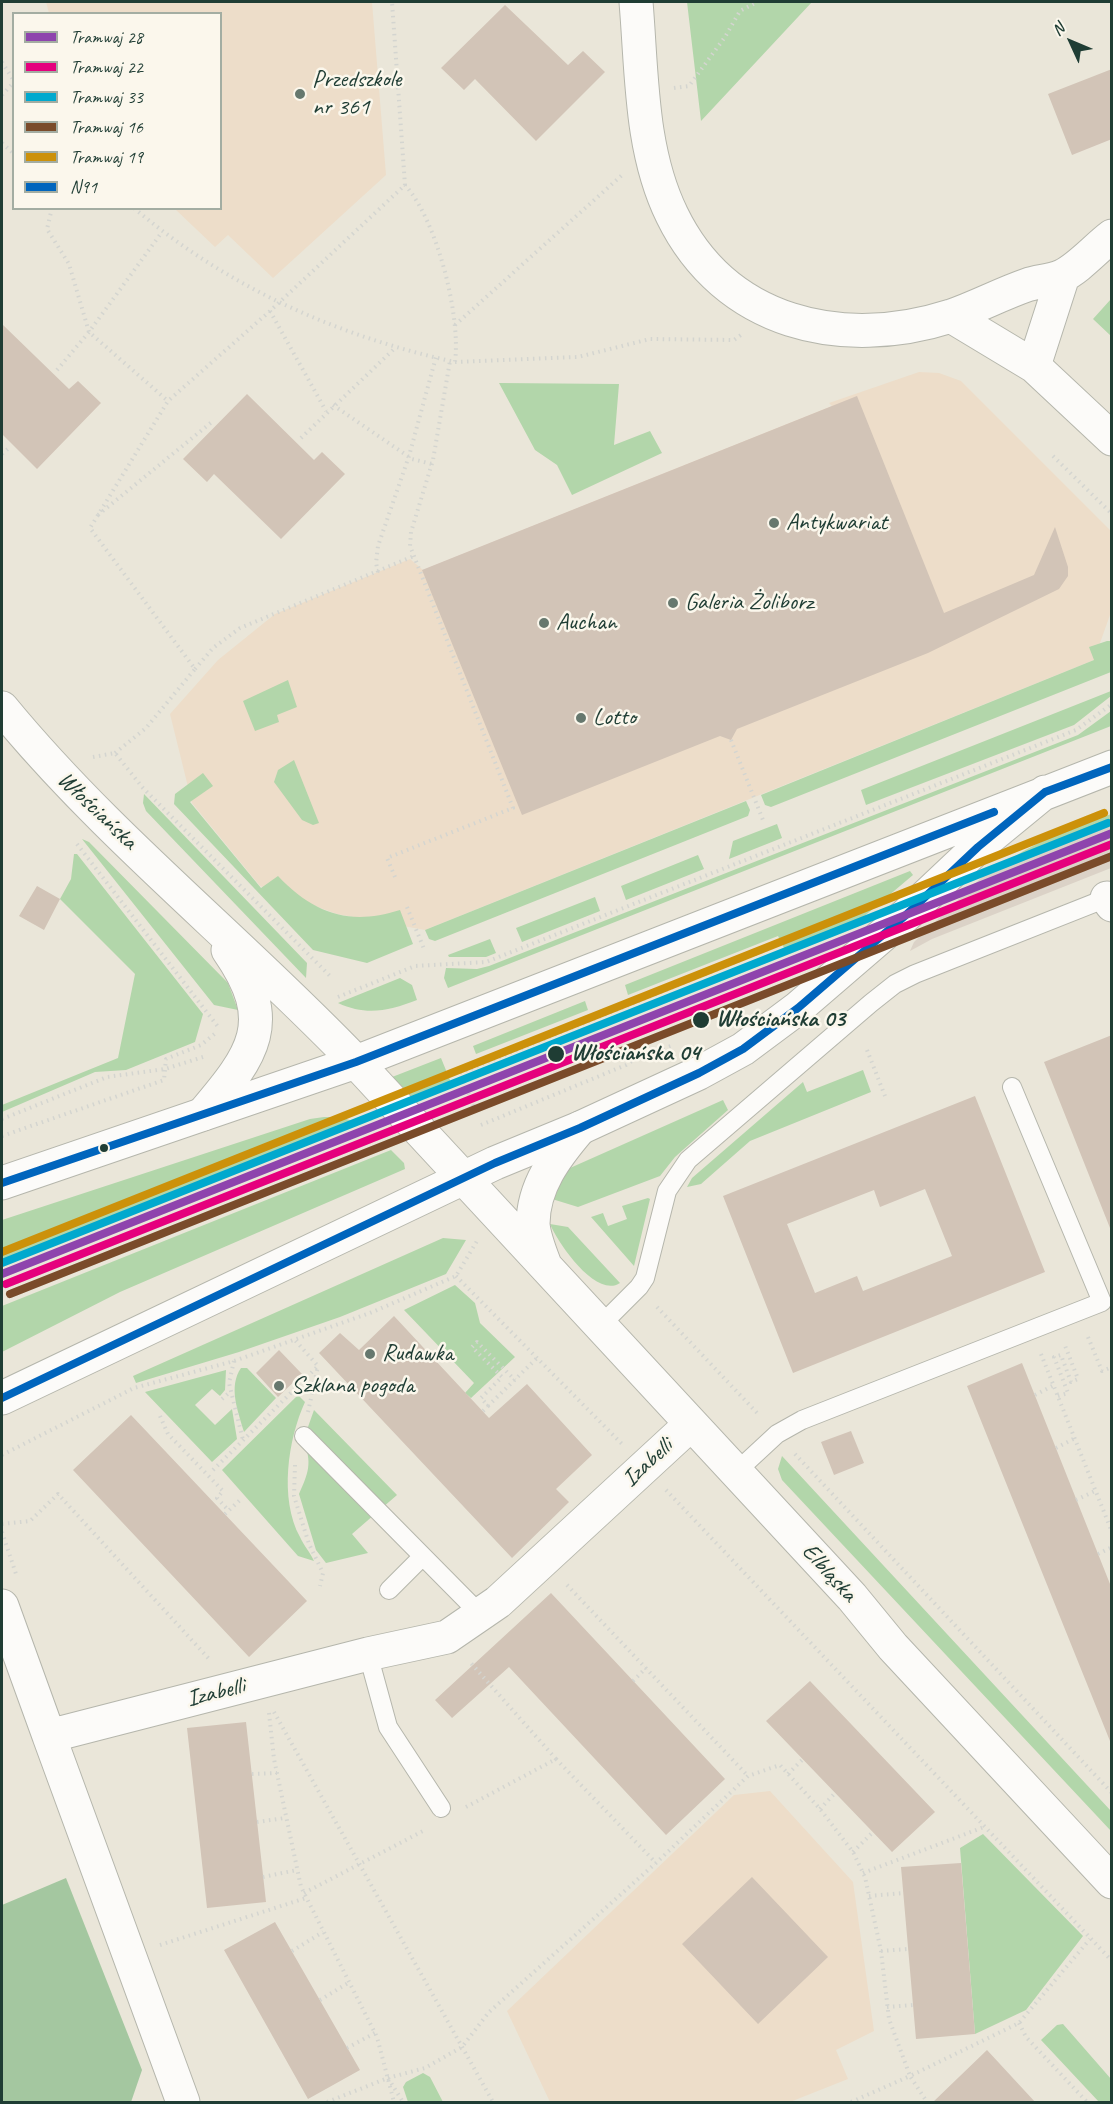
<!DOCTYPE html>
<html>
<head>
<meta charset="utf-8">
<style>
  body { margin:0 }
  #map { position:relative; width:1113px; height:2104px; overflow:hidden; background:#eae6d9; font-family:Caveat,sans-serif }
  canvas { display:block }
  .frame { position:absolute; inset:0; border:3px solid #1f3d34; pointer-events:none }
  .legend { position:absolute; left:12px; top:12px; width:210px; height:198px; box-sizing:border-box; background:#fbf7ec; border:2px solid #a3ada2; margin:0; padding:8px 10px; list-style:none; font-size:18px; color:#1f3d34 }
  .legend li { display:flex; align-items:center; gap:12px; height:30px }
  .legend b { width:30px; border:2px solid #a3ada2 }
  .north { position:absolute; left:1041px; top:12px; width:60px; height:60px; -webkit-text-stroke:4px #fbf7ec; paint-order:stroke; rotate:314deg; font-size:16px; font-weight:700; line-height:24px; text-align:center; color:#1f3d34 }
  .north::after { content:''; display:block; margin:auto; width:21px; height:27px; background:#1f3d34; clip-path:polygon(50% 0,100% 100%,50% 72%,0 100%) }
</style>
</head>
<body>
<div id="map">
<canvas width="1113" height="2104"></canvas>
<div class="frame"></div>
<ul class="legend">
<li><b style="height:8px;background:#8e44ad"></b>Tramwaj 28</li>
<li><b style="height:8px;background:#e5007d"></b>Tramwaj 22</li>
<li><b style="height:8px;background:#00a9ce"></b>Tramwaj 33</li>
<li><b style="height:8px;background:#7a4b2a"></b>Tramwaj 16</li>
<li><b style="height:8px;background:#cc910a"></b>Tramwaj 19</li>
<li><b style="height:8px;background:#0065bd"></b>N91</li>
</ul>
<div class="north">N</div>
</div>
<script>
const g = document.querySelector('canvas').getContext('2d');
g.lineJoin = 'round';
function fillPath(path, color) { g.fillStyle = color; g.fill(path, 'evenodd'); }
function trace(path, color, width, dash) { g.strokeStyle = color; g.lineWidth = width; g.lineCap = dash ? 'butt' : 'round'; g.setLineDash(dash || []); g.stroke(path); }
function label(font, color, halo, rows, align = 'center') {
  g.font = font + ' Caveat,sans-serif'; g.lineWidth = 5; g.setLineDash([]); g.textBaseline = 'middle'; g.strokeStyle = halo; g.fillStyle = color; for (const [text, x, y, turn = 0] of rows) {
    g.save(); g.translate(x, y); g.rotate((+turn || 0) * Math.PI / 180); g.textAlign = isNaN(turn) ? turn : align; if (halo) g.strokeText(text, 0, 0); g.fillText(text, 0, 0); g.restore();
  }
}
fillPath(new Path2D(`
  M46 2H372L386 175 273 278 228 235 215 247 175 209 220 208V14L49 13Z
  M919 372 939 373 961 381 1111 531V612L1094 660 425 930 337 914 260 886 192 803 170 714 218 660 275 614 410 559 423 570 832 406 829 403Z
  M770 1791 853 1882 874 2031 836 2050 848 2079 790 2102H550L507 2011 734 1795Z`), '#edddc9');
fillPath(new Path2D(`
  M1111 824V868L932 939 910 951 914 942 984 875Z`), '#dbd2c7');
fillPath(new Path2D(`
  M687 2H812L701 121Z
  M1111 299V336L1093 319Z
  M499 383 619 384 614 445 650 431 662 453 572 495 557 465 535 450Z
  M1107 641H1111V672L771 807 765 805 761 795 1094 660 1089 647Z
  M288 680 297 707 277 715 279 722 255 731 243 701Z
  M1111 691V696L1074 725 866 805 861 790Z
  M1111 711V726L448 988 444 978 446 968 477 969 489 966 1078 735Z
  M294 760 319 823 313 825 302 820 274 782 278 770Z
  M203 773 213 786 190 802 261 888 278 876C314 914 350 926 400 910L413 944 367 963 313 950 174 804 175 794Z
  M144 794 307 963 306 978 146 811 143 803Z
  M746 801 750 810 748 816 435 941 429 939 425 930Z
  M1111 814V824L997 870C1029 842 1072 829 1111 814Z
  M777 824 782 838 729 859 733 841Z
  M82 839 89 842 228 983 238 1010 214 1005Z
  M74 854H77L203 1014 195 1042 126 1070 95 1072 2 1112V1105L118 1058 135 974 60 899 71 879Z
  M698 855 704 869 626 900 621 886Z
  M910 871 913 875 855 924 786 952 778 936 628 995 625 985Z
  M595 897 600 911 522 942 516 928Z
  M490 939 496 953 486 957H449L448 955Z
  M400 978 412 985 417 1000C389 1011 366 1016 338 1003Z
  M585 1001 588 1010 476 1054 473 1046Z
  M441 1058 452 1085 408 1103 387 1079Z
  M863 1070 871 1092 750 1141 701 1184 687 1187 692 1178 803 1082 807 1092Z
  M723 1100 728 1110 675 1157 660 1176 578 1207 552 1199 555 1187 570 1168Z
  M324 1117H340L359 1123 2 1264V1220L310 1119Z
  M391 1150 404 1163 405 1169 120 1292 2 1352V1306Z
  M648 1198 650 1199 634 1266 591 1217 603 1213 608 1226 627 1219 622 1206Z
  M550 1224 568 1227 620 1283C596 1299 558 1243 550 1224Z
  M443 1238 466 1240 446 1274 340 1317 239 1352 136 1383 133 1376Z
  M455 1285 475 1303 480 1323 515 1357 471 1398 465 1393 474 1383 404 1310Z
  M241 1368H247L276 1398 244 1432C238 1411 228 1387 241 1368Z
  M226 1370 225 1390 220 1396 212 1389 195 1405 215 1425 232 1409 237 1439 212 1462 145 1392Z
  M298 1395 305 1402C288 1439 279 1499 300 1537 304 1546 310 1552 314 1561L298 1556 222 1470Z
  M314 1410 397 1495 352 1534 368 1553 326 1563 316 1550 299 1494C308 1474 313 1462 303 1441Z
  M782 1456 1111 1811V1831L782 1480 778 1469Z
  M983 1834 1083 1936 1026 2010 975 2034 960 1848Z
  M1063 2024 1111 2079V2102H1099L1041 2040 1057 2025Z
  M423 2073 430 2077 443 2102H408L403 2087 406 2082Z`), '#b2d6aa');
fillPath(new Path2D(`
  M66 1878 142 2070 131 2102H2V1905Z`), '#a4c7a0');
fillPath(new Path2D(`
  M505 5 568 65 583 51 605 72 536 141 475 79 464 90 441 68Z
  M1112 69V139L1072 155 1048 94Z
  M2 324 69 389 78 381 101 403 37 469 2 434Z
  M247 394 314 460 322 452 345 474 281 539 214 474 207 482 183 459Z
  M857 396 944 613 1034 575 1055 527 1068 567V576L1059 589 928 653 737 729 731 740 720 736 522 815 422 570Z
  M37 886 60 899 44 930 19 916Z
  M1112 1035V1227L1110 1228 1044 1062Z
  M975 1096 1045 1272 793 1373 723 1196ZM925 1189 952 1256 863 1291 857 1276 815 1293 787 1224 874 1190 880 1207Z
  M394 1316 489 1418 527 1384 592 1455 556 1489 569 1502 512 1558 319 1353 340 1333 359 1350Z
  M279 1350 302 1374 278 1397 256 1373Z
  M1022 1363 1112 1589V1746L967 1386Z
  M131 1415 307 1601 249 1657 73 1470Z
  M851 1431 864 1463 834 1475 821 1442Z
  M551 1593 725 1779 666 1835 509 1667 452 1718 435 1700Z
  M810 1681 935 1812 892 1852 766 1721Z
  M246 1722 266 1902 207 1908 187 1728Z
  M961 1863 975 2034 916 2039 901 1867Z
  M752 1877 828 1957 758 2024 682 1944Z
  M275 1922 360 2070 308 2099 224 1950Z
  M987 2050 1036 2103H932Z`), '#d2c4b7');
const lane = new Path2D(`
  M601 1325 639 1287 645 1278 667 1191 688 1160 871 1003 895 984 915 974 1112 896
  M304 1436 480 1614
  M736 1472 777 1434 802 1420 1102 1302 1012 1087
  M389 1590 422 1557
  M368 1654 388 1727 441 1808`);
const street = new Path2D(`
  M636 2C642 72 640 150 672 215 725 324 842 351 951 316 977 307 1001 294 1027 285 1038 281 1051 281 1062 276 1079 268 1096 248 1112 236
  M951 316 1034 366 1112 439
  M1034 366 1063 276
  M2 708C108 837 240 941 356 1062L852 1597 893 1647 1112 1882
  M1107 898 1112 905
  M203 1114C254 1054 278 1022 228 950
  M545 1265C540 1252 534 1237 533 1224 533 1186 556 1156 580 1128
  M2 1606 49 1736
  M183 2102 49 1736 368 1654 447 1637 498 1602 691 1424`);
const secondary = new Path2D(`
  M2 1183 356 1062 1112 767
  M2 1398 495 1163 580 1128 699 1073 743 1049 798 1008 906 915 978 847 1045 792`);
trace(lane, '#b5b6ac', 20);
trace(street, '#b5b6ac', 35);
trace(secondary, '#b5b6ac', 35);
trace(new Path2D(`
  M2 62 14 81
  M674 88 689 86 725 37 740 11 757 2
  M2 95 14 82
  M2 143 14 154
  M52 208 47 229 69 264 89 332 168 401
  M134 208C227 287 337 336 455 362 461 316 437 220 405 185
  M270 311 326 411
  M455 325 622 175
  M455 362 578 357 650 339 734 340 741 335
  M57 370 89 332 162 232
  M333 405 412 459 432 464
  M301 438 395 348
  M2 454 9 448
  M1053 456 1112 514
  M98 515 213 421
  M378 572 376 563 378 546 409 456 436 357
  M195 669 213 648 240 628 414 556
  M731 740 763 820
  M115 753 146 728 195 669 90 528 168 401 270 311 405 185 392 2
  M93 757 115 753 143 788 330 976
  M77 844 219 1028
  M395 877 387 858 513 808 410 546 411 532 433 460 450 361
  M407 907 424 949
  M338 997 415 966 486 962 1076 730 1112 704
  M867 1050 885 1096
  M460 1073 776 946
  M464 1082 477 1115
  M2 1119 107 1077 165 1069 203 1057
  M481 1125 626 1065 638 1057 671 1046
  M2 1136 164 1080 166 1059 201 1045 217 1032
  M456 1276 622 1444
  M657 1307 759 1415
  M1088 1337 1102 1371 1112 1367
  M1041 1354 1112 1532
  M234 1361 229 1383 243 1440
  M1035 1395 1054 1385
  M1058 1396 1068 1393 1054 1357 1061 1355 1071 1382 1078 1379 1064 1343
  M222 1399 230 1392
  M488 1406 537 1358
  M483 1411 488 1406 481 1398 502 1377 472 1347 477 1342 515 1380
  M308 1412 318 1366
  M160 1416 168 1434 223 1491 217 1498 229 1511
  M1056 1448 1075 1438
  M795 1454 1112 1793
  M2 1455 134 1388 234 1361 370 1313 456 1276 477 1241
  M295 1465 294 1496 309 1544 323 1573 320 1586
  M213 1470 318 1366 294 1339
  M666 1490 1112 1961
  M1076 1500 1095 1491
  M225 1514 240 1500
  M2 1524 30 1521 58 1494 210 1660
  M2 1532 16 1574
  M1098 1554 1112 1547
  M567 1585 748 1776
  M633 1681 646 1668
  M274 1712 493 2102
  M269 1713 274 1759 301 1887 377 2037 394 2102
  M556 1759 656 1863
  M252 1774 277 1773
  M788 1774 803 1759
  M466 1807 556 1759 470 1662
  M820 1809 835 1793
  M257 1822 285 1818
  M853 1852 873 1832
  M863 1873 984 1827
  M263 1877 297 1870
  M304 1893 425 1830
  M869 1896 904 1893
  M160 1945 306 1898
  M292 1951 323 1932
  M881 1951 908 1949
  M320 2000 348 1983
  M887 2007 913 2005
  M1019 2023 1026 2037 1087 2102
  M347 2048 375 2033
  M388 2078 425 2068 462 2047 489 2012 656 1863 748 1776 780 1765 820 1809 853 1852 865 1877 881 1951 889 2019 910 2076 1019 2023 1090 1939
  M327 2102 388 2078 403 2102
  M851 2102 910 2076 927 2102`), '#d4d5d0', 4, [1.5, 4.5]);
trace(lane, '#fcfbf9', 18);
trace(street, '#fcfbf9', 33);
trace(secondary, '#fcfbf9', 33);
trace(new Path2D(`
  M2 1183 356 1062 994 812
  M2 1398 495 1163 580 1128 699 1073 743 1049 798 1008 906 915 978 847 1045 792 1112 767`), '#0065bd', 8);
trace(new Path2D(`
  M2 1274 1112 833`), '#8e44ad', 8);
trace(new Path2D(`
  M6 1284 1112 844`), '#e5007d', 8);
trace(new Path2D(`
  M2 1263 1108 823`), '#00a9ce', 8);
trace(new Path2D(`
  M10 1294 1112 856`), '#7a4b2a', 8);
trace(new Path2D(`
  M2 1252 1104 813`), '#cc910a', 8);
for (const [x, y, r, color] of [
  [300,94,6,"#66786e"],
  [774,523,6,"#66786e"],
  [673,603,6,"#66786e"],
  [544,623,6,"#66786e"],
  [581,718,6,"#66786e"],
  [701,1020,9,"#1f3d34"],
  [556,1054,9,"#1f3d34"],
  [104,1148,5,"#1f3d34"],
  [370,1354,6,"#66786e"],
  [279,1386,6,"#66786e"]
]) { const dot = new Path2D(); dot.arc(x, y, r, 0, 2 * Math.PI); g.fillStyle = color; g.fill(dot); trace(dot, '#fbf7ec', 2); }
label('24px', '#1f3d34', '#fbf7ec', [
  ["Przedszkole",312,80],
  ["nr 361",312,108],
  ["Antykwariat",786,523],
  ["Galeria Żoliborz",685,603],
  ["Auchan",556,623],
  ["Lotto",593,718],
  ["Rudawka",382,1354],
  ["Szklana pogoda",291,1386]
], 'left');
label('24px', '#1f3d34', '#fbf7ec', [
  ["Włościańska",97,811,44],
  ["Izabelli",648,1463,-43],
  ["Elbląska",829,1573,48],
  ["Izabelli",216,1693,-14]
]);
label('bold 24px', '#1f3d34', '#fbf7ec', [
  ["Włościańska 03",716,1020],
  ["Włościańska 04",571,1054]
], 'left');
</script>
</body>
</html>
